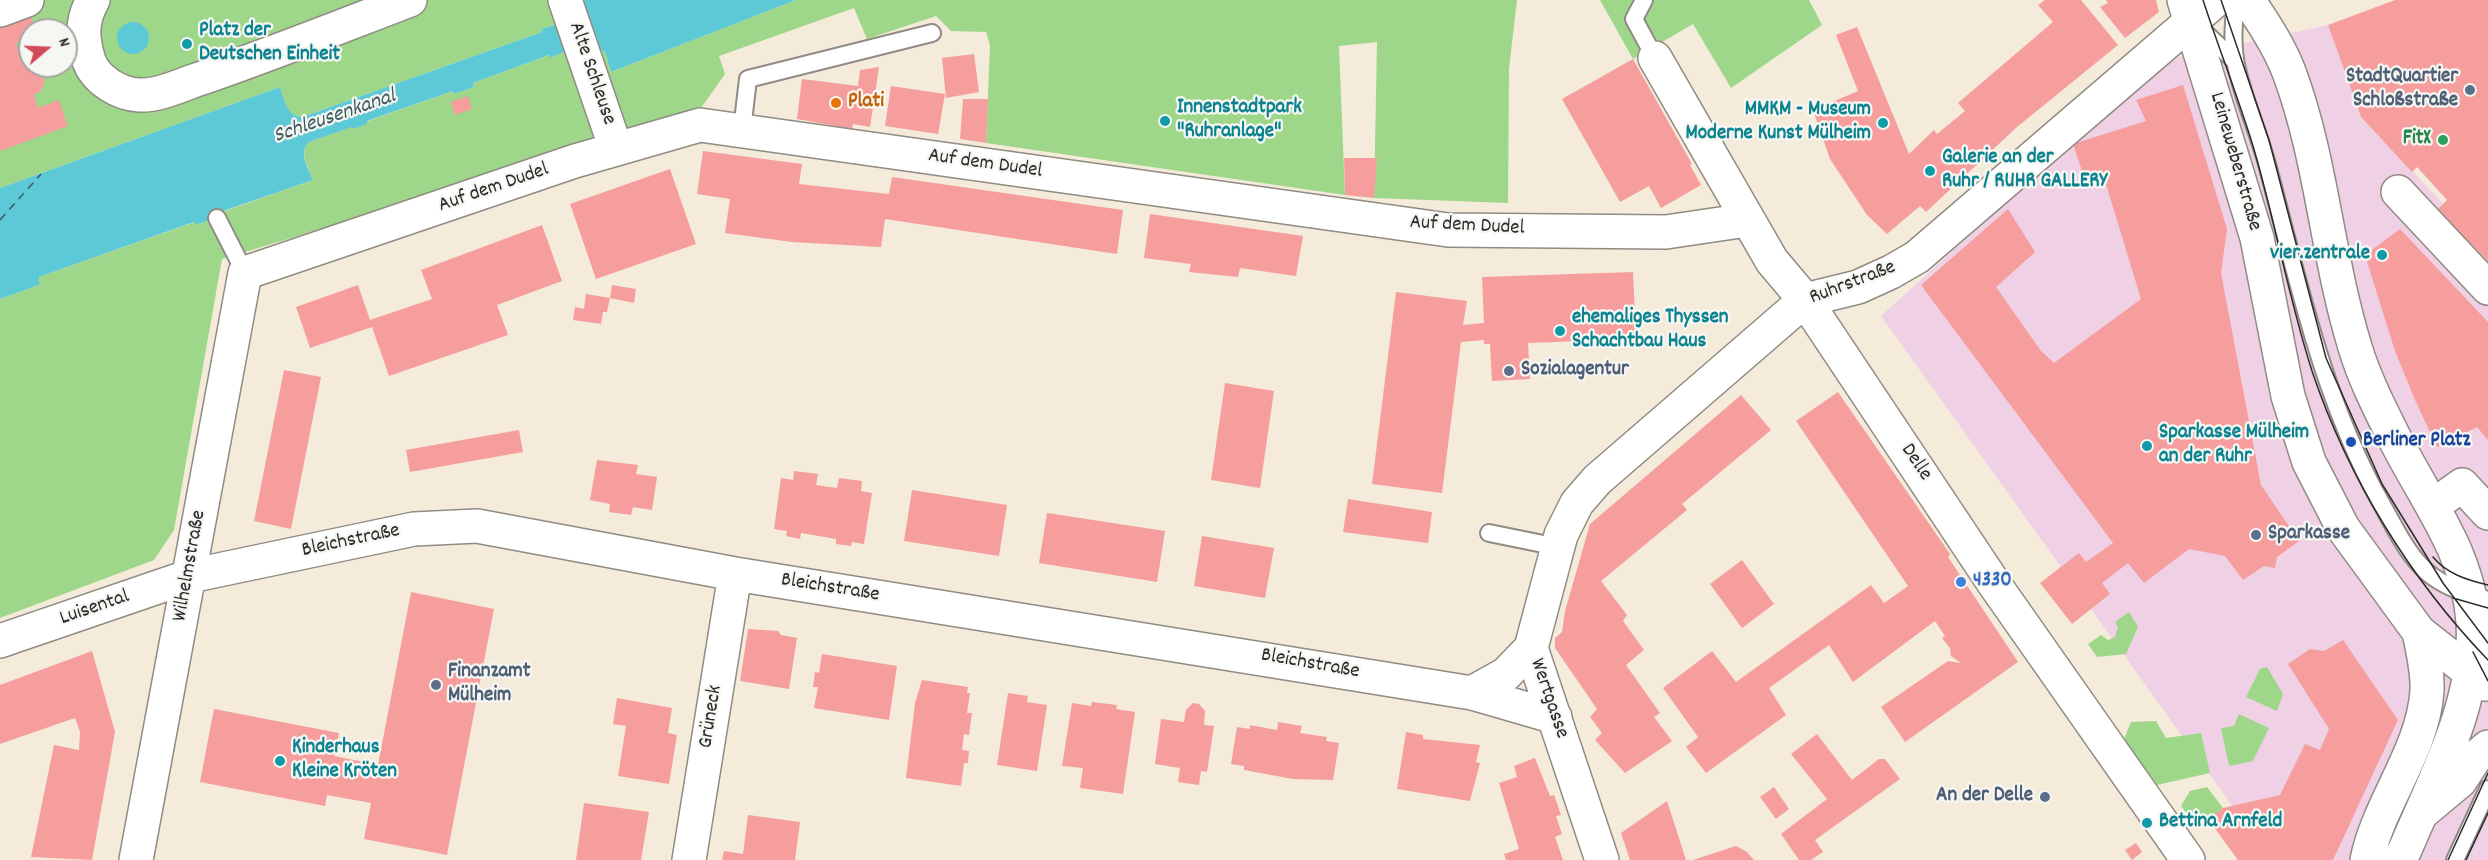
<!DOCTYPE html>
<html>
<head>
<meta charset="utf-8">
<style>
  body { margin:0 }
  #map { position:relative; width:2488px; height:860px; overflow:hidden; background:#f4ebdb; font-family:Dekko,sans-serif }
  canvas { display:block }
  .north { position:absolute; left:18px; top:18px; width:60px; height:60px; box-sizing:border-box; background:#f6f6f2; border:2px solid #a5a5a2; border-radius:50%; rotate:71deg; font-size:16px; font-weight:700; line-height:24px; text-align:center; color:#2b2b2b }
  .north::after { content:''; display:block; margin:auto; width:21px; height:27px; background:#d1495b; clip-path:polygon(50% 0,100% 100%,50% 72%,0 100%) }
</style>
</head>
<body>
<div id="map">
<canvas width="2488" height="860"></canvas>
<div class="north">N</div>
</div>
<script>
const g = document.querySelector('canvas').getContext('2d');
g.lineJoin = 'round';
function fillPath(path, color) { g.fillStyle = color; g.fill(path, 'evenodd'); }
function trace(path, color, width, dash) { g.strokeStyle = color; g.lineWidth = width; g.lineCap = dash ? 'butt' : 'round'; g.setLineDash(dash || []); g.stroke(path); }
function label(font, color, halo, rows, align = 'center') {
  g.font = font + ' Dekko,sans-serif'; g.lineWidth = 4.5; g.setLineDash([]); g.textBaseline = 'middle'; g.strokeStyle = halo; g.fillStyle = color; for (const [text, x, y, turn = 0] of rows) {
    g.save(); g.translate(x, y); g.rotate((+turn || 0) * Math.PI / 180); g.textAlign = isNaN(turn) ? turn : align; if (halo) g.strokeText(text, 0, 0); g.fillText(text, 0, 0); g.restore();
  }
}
fillPath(new Path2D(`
  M2328 25 2361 117 2488 251V860H2271L1881 316 2162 61Z`), '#f0d0e4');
fillPath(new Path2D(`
  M0 0H583L586 8 580 18 541 29 542 32 302 117C285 116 285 100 280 87L0 188ZM30 30H66V66H30Z
  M796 0H1517L1509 69 1508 203 1374 198 1377 42 1339 46 1345 195 986 143 990 45 986 32 951 31 936 16 867 39 854 8 719 56 725 74 696 115 222 259 174 530 154 560 0 618V299L39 285V277L195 222 197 225 209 220 208 217 313 180C309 167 298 153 309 142L453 91 454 94 474 87 473 83 549 55 550 57 589 41 605 52 611 72Z
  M1600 0H1809L1822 25 1731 88 1693 24 1633 59Z
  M2129 612 2138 627 2126 654 2097 657 2088 644 2101 635 2108 640 2115 637 2118 627 2115 622Z
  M2267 667 2283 694 2277 711 2246 697 2260 669Z
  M2239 714 2269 728 2253 761 2229 766 2221 728 2234 726Z
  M2156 721 2166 738 2201 733 2210 773 2157 785 2124 739 2131 722Z
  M2207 787 2223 808 2197 828 2181 806 2190 791Z`), '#9ed78a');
fillPath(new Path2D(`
  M583 0H796L611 72 605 52 588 41 550 58 549 55 473 83 474 87 454 94 453 91 367 121V124L353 129 352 127 309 142C298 153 308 167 313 180L209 216V220L196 225 194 222 39 277V285L0 299V188L280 87C285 100 286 116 302 117L542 32 541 29 580 18 586 8Z
  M117 38a16 16 0 1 1 32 0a16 16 0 1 1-32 0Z`), '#5ec9d6');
trace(new Path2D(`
  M0 220 41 174`), '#3a5a5e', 1.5, [8, 6]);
fillPath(new Path2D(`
  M2045 0H2081L2118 45 2017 127 1926 212 1920 206 1887 234 1867 215 1830 159 1813 110 1858 91 1836 35 1857 27 1909 154 1934 130 1937 134 1965 111 1958 103 2053 22 2038 5Z
  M2106 0H2156L2159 12 2125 38 2100 7 2108 3Z
  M2395 0H2488V261L2437 210 2447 200 2417 167 2412 172 2361 117 2328 25Z
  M29 12 36 30H30V38L16 43 21 56H30V66H43L45 68 44 84 41 91 34 95 38 108 59 100 68 126 0 151V22Z
  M974 54 979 92 946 98 942 58Z
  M1633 59 1692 164 1690 165 1701 185 1661 208 1649 186 1620 202 1562 99Z
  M879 67 870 127 853 124 852 129 797 119 802 79 858 86 860 70Z
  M2183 85 2227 229 2221 273 2261 485 2299 541 2277 557 2275 568 2264 566 2243 580 2225 556 2189 549 2144 583 2128 563 2102 583 2110 594 2072 624 2040 583 2079 553 2086 562 2113 543 1921 285 2008 209 2035 252 1996 287 2041 351 2054 363 2141 299 2102 171 2084 177 2073 144 2146 121 2136 100Z
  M891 86 945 94 938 134 885 126Z
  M468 96 472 109 455 115 451 102Z
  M963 99H988L986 143 960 139Z
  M703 151 802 164 799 184 889 194 892 177 1123 210 1117 254 885 219 881 247 792 242 725 233 730 199 697 194Z
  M1344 158H1377L1374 198 1345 195Z
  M670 169 696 244 596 279 570 204Z
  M1150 214 1303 236 1296 276 1240 268 1238 277 1189 272 1191 264 1144 258Z
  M542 225 562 281 497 305 508 335 389 376 372 327 310 348 296 307 358 285 370 320 432 299 421 270Z
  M2400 229 2488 322V440L2477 427 2437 447 2415 400 2395 351 2365 255Z
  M1633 272 1636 339 1528 343 1530 379 1492 381 1490 344H1484V340L1461 342 1442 493 1372 484 1396 292 1467 301 1463 325 1484 323 1482 277Z
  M612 285 636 289 634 303 610 298 607 312H603L601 324 573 320 575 307 584 309 586 294 610 298Z
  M284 370 321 377 291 529 254 521Z
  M1225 383 1274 391 1260 488 1211 480Z
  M1838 392 1950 554 1948 557 2018 662 1905 742 1881 707 1948 661 1961 663 1951 656 1950 648 1942 638 1945 636 1935 621 1853 682 1829 645 1769 688 1786 715 1706 773 1686 747 1698 737 1663 688 1712 651 1736 682 1871 585 1884 603 1908 586 1796 421Z
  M1741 395 1771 430 1682 504 1687 510 1601 581 1627 615 1623 621 1644 650 1626 665 1660 713 1654 717 1672 741 1625 773 1595 740 1602 733 1590 717 1597 709 1555 648V638L1562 632 1565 611 1590 524Z
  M519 430 523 452 410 472 406 450Z
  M597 460 638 465 636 474 657 477 652 510 633 507 631 515 609 512 610 504 590 500Z
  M794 471 818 474 816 485 837 488 839 478 862 481 861 491 872 493 864 544 852 542 851 546 836 544V539L801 533 800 539 786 536 787 531 774 529 781 478 793 480Z
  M912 490 1007 505 999 556 904 541Z
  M1348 499 1432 512 1428 543 1343 532Z
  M1047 513 1165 531 1157 582 1039 563Z
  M1202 536 1274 548 1265 598 1194 586Z
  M1742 560 1774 604 1742 628 1710 584Z
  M411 592 494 609 447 855 364 839 371 803 327 795 325 806 200 782 214 709 339 733 334 756 378 765Z
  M748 629 778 631 781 635 797 638 789 689 740 681Z
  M2343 640 2398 720 2333 860H2238L2208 819 2223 808 2280 795 2305 744 2320 750 2329 729 2288 664 2310 649 2324 651Z
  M92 651 115 732 92 860 31 857 54 745 79 750 80 732 75 718 0 744V685Z
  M822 654 897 666 889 720 814 708 818 687H813L815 672 819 673Z
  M922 680 968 687 967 693H970L967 713H972L969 735 964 734 962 750 969 751 968 763H964L961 786 906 778 915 703Z
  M1008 693 1028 696 1027 702 1047 705 1037 771 997 765Z
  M617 698 672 708 668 733 677 735 669 784 618 776 626 726 613 724Z
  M1092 702 1117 705 1116 709 1135 712 1123 794 1080 788 1083 768 1062 766 1072 703 1091 706Z
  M1193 703 1199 704 1205 711 1204 725 1214 726 1207 772 1201 771 1199 785 1178 782 1180 768 1155 764 1161 719 1184 722 1186 710Z
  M1278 722 1302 726 1300 733 1327 737 1326 741 1339 743 1333 780 1293 779 1244 770V766L1231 764 1237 727 1250 729V725L1277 730Z
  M1406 732 1423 735V739L1480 745 1476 762 1480 763 1470 801 1397 789Z
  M1817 734 1852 780 1879 759H1885L1900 779 1815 840 1823 852 1811 860H1799L1781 834 1827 799 1791 754Z
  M1535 758 1550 796 1554 795 1561 815 1556 816 1562 834 1555 837 1563 860H1506L1504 854 1519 849 1499 783 1517 777 1514 766Z
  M1774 787 1789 809 1776 819 1760 797Z
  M1667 801 1686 860H1630L1621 833Z
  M584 803 649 812 641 860H576Z
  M748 815 800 822 795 860H722L724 851 743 854Z
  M2136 843 2142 852 2132 860 2125 850Z
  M1736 846 1747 852 1754 860H1693Z`), '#f69e9d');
const lane = new Path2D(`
  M1644 0 1634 19 1655 58
  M2236 0C2234 20 2232 39 2235 59 2240 91 2258 131 2267 164 2298 280 2322 397 2381 503 2393 524 2404 548 2420 565 2436 584 2465 594 2488 600
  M2199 27 2235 61
  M742 130 748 79 932 33
  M217 218 245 273
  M1489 533 1558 547
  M2455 860 2488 789`);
const street = new Path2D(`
  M93 0C81 21 82 38 89 61 96 80 119 94 139 95 161 96 185 83 205 77 274 53 342 26 410 0
  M565 0 616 149
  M0 10 27 0
  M1655 58 1772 261 1805 300 1995 585 2188 860
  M2398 192 2488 288
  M2433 506 2462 485 2488 513
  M0 641 190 576 414 529 477 526 735 574 1472 693 1555 717
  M1472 693 1506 674 1531 648
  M136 860 245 273 575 161 700 125 1448 230 1666 232 1747 220
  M689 860 735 574
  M1602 860 1531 648 1561 535 1577 503 1597 480 1805 300 1858 287 1891 272 1917 257 2216 0`);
const secondary = new Path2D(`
  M2184 0 2257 238 2288 396 2309 462 2343 528 2419 632 2485 684
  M2248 0C2263 22 2279 46 2289 72 2322 160 2327 257 2355 347 2364 378 2381 411 2395 439 2425 499 2469 553 2473 622 2478 702 2434 780 2404 852L2398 860
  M2424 811 2460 781 2475 758 2488 747
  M2367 860C2379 802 2423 751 2427 691 2428 671 2423 652 2419 632`);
trace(lane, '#908b83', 20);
trace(street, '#908b83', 36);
trace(secondary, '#908b83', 36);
trace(lane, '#fff', 16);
trace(street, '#fff', 33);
trace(secondary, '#fff', 33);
trace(new Path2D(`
  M2203 0C2219 49 2238 97 2253 146 2275 220 2288 297 2312 371 2348 478 2410 579 2488 660
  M2221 0 2269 140 2326 358 2382 484 2443 583 2488 643
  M2433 557C2447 574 2467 580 2488 585
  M2453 598 2488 608
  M2473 652 2488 681
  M2448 860 2488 773
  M2466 860 2488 813`), '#2b2b2b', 1.5);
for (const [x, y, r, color] of [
  [187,44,6,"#0f9aa8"],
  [2470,90,6,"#5c6f8a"],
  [836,103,6,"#e8710a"],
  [1165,121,6,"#0f9aa8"],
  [1883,123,6,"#0f9aa8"],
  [2443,140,6,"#2e9e5b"],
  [1930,171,6,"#0f9aa8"],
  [2382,255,6,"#0f9aa8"],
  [1560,331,6,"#0f9aa8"],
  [1509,371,6,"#5c6f8a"],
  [2351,442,6,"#1a4fb4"],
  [2147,446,6,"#0f9aa8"],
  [2256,535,6,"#5c6f8a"],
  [1961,582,6,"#3f7fe0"],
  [436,685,6,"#5c6f8a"],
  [280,761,6,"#0f9aa8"],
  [2045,797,6,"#5c6f8a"],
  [2147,823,6,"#0f9aa8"]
]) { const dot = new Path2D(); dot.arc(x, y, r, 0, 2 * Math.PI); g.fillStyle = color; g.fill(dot); trace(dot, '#f6f6f2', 2); }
label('bold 21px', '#0d838f', '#f6f6f2', [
  ["Platz der",199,32],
  ["Deutschen Einheit",199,56],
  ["Innenstadtpark",1177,109],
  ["\"Ruhranlage\"",1177,133],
  ["MMKM - Museum",1871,111,"right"],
  ["Moderne Kunst Mülheim",1871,135,"right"],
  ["Galerie an der",1942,159],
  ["Ruhr / RUHR GALLERY",1942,183],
  ["vier.zentrale",2370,255,"right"],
  ["ehemaliges Thyssen",1572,319],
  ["Schachtbau Haus",1572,343],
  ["Sparkasse Mülheim",2159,434],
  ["an der Ruhr",2159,458],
  ["Kinderhaus",292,749],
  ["Kleine Kröten",292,773],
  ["Bettina Arnfeld",2159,823]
], 'left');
label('21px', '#2b2b2b', '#f6f6f2', [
  ["Alte Schleuse",591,74,71],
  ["Leineweberstraße",2234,162,74],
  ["Auf dem Dudel",985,165,8],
  ["Auf dem Dudel",494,189,-19],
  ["Auf dem Dudel",1467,227,3],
  ["Ruhrstraße",1853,284,-21],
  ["Delle",1915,463,56],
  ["Bleichstraße",351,542,-12],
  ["Wilhelmstraße",191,566,-80],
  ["Bleichstraße",830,589,9],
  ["Luisental",95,609,-19],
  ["Bleichstraße",1310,665,10],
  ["Wertgasse",1548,699,71],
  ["Grüneck",712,717,-81]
]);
label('bold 21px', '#4e5e75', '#f6f6f2', [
  ["StadtQuartier",2458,78,"right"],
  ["Schloßstraße",2458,102,"right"],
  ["Sozialagentur",1521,371],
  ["Sparkasse",2268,535],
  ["Finanzamt",448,673],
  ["Mülheim",448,697],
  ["An der Delle",2033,797,"right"]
], 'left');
label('bold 21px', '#c56008', '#f6f6f2', [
  ["Plati",848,103]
], 'left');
label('bold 21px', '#27864d', '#f6f6f2', [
  ["FitX",2431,140]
], 'right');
label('bold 21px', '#164399', '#f6f6f2', [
  ["Berliner Platz",2363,442]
], 'left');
label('bold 21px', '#366cbe', '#f6f6f2', [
  ["4330",1973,582]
], 'left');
label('italic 22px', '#3a5a5e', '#f6f6f2', [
  ["Schleusenkanal",335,118,-19]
]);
</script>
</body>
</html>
